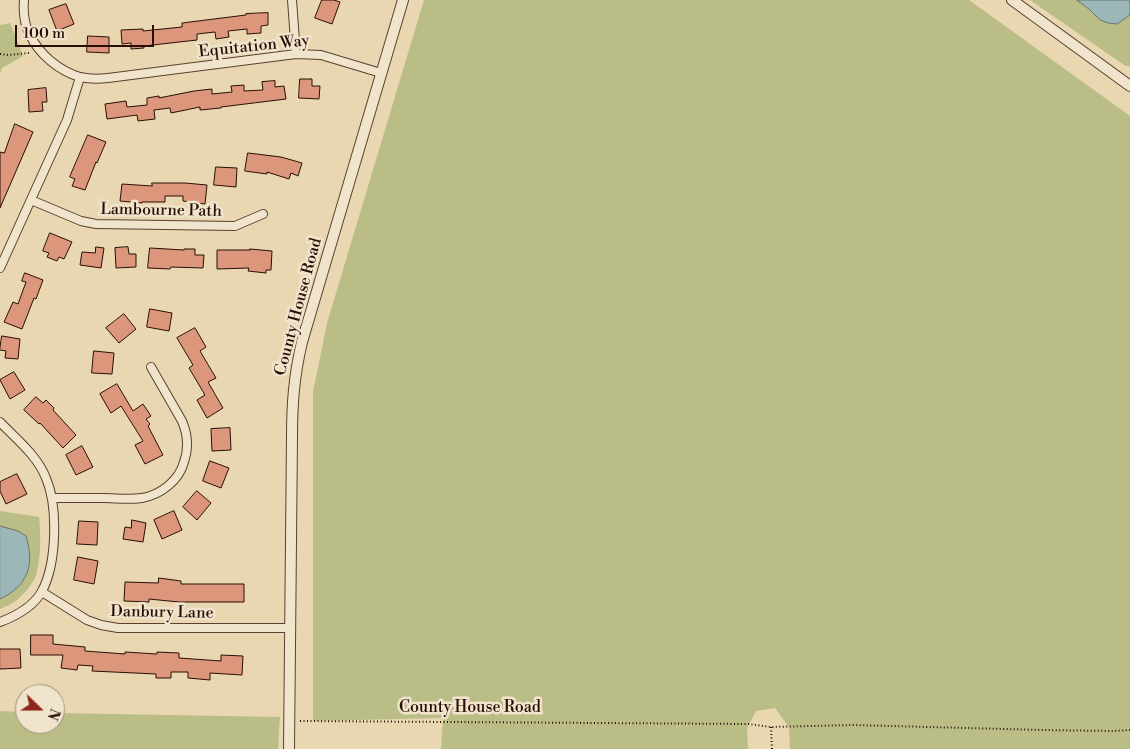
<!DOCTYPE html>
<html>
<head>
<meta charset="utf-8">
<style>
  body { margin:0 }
  #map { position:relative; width:1130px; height:749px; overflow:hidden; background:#e8d7b0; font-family:"Libre Bodoni",serif }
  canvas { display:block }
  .north { position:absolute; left:15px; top:684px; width:50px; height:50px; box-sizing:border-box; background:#f0e5cc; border:1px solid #a08f7c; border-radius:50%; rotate:112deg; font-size:14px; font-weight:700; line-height:20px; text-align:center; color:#290e05 }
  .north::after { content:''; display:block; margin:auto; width:18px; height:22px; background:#8f2418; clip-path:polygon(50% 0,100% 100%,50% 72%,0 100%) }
  .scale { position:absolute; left:15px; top:25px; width:139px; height:22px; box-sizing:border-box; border:2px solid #290e05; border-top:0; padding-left:6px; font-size:15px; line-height:18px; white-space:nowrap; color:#290e05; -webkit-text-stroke:4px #f0e5cc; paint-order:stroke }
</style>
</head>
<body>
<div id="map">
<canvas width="1130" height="749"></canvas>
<div class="north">N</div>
<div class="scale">100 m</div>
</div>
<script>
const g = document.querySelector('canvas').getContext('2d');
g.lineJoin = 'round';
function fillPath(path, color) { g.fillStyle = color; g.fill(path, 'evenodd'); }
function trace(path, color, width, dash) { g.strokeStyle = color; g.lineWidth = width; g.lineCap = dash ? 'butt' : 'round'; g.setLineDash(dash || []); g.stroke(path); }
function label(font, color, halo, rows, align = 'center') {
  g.font = font + ' "Libre Bodoni",serif'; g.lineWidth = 5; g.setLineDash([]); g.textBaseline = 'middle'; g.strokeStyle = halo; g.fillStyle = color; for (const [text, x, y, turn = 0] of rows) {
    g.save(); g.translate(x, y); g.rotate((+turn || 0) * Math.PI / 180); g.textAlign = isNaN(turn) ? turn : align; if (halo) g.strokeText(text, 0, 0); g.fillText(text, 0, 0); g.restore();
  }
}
fillPath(new Path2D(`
  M424 0H969L1130 116V749H790L789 727 775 708 756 711 747 728 748 749H441L443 718 313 721V392L327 323Z
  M1030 0H1130V67L1124 65Z
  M10 23 23 56 2 68 0 74V25Z
  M0 511 39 517C41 535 41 557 36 575 33 584 24 594 17 600 12 604 6 606 0 609Z
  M0 711 25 712V724H55V713L280 717 278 749H0Z`), '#bbbd87');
const water = new Path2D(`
  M1077 0H1130V15L1117 24 1108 23 1100 20 1090 10Z
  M0 526 18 531 26 536C35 565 28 586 0 599Z`);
fillPath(water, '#9cb7b7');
trace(water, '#6e7370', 1);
const building = new Path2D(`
  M322 0H334L340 2 332 24 315 18Z
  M66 4 74 24 57 31 49 10Z
  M268 13V25L261 26V33L247 34V29L228 31 229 37 216 39 215 32 197 34V40L144 46V48L131 49V43L122 44 121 30 143 29V31L182 27V23L246 15V14Z
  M88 36 109 37V53L87 52Z
  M300 79H312V86H320L319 99 299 98Z
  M275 81V87L284 86 286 99 221 107V108L200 110V107L171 113 170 108 154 110 155 119 138 121 137 115 107 119 105 104 126 101 127 107 147 105V98L159 96V98L194 91 212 89V94L232 92 231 86 244 85V91L263 90 262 82Z
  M46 88 47 102H42L43 111 29 112 28 90Z
  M15 124 33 132 0 208V152L4 153Z
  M88 135 106 142 97 163 96 162 85 190 72 186 75 179 70 177Z
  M248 153 281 157 302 163 298 176 291 173 289 179 267 172V174L245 171Z
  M216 167 237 168 236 187 214 185Z
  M152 183H185L207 185 205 204 183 201V196H165V202H142V203L120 201 122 184 152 186Z
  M50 233 72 242 64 259 59 257 57 261 47 257 49 253 43 251Z
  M96 247 104 248 101 268 80 265 82 252 95 253Z
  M128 247 129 254H136V267L116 268 115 248Z
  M150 248 184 250V249H195V255H204L203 268 171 267 170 269 148 268Z
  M250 249 272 251 271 270H266V273L248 271 249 268 217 269V250H250Z
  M25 273 43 280 36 299 34 298 22 329 4 322 13 302 18 304 26 282 22 281Z
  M150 309 172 313 169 331 147 327Z
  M124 314 136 329 119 343 106 328Z
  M195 328 206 347 200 351 216 378 208 382 223 408 207 418 197 400 205 395 189 368 193 365 177 338Z
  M2 336 20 339 18 359 5 358 6 351 0 350Z
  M94 351 114 353 112 374 92 373Z
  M14 372 25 390 10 399 0 380Z
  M117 384 133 411 143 404 151 416 146 419 150 424 148 426 163 455 145 464 135 445 143 441 121 406 111 413 100 394Z
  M36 397 43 403 46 400 54 408 53 410 76 435 63 448 40 423 39 424 24 410Z
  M230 428 231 450 212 451 211 429Z
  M82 446 93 467 76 475 66 455Z
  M210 461 229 468 221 488 203 481Z
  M17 474 27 494 6 504 0 491V482Z
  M197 491 211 503 197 520 183 507Z
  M174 511 182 530 162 539 154 520Z
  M132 520 146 523 143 542 123 539 125 527 131 528Z
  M79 521 98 522 97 545 77 544Z
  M78 557 98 561 94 584 74 580Z
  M159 578 181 581V584H244V602H179L149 599V602L124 601 125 582 158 583Z
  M31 635H53V644L85 647V651L125 654V652L157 654V652L179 653V658L221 661V655L243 656 242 675 210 673V680L188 678V672H171V678H156V674L92 671 93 666 78 665 77 670 61 668 63 655H31Z
  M0 649H20L21 668 0 669Z`);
fillPath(building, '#dc967c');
trace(building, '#290e05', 1);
const minor = new Path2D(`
  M24 0C23 12 24 24 30 35 39 54 59 71 80 77 89 79 99 79 108 78L296 54 321 55 381 73
  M292 0 296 54
  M31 200 81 221 96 224 235 226 263 214
  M0 268 67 120 80 77
  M0 422C16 439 37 455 46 478 58 506 57 563 42 591 34 606 16 616 0 622
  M52 498C69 498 86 498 103 498 115 498 129 500 142 498 160 495 179 481 184 462 189 448 188 435 182 421L151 367
  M42 592 87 620 101 625 118 628H290`);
const tertiary = new Path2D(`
  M1012 0 1130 86
  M289 749 292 437C292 403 294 376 302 342L403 0`);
trace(minor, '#594030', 10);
trace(tertiary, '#594030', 12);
trace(new Path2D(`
  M0 54 9 55 29 53
  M300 721 748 724 771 727 852 725 1043 730 1113 731 1130 730
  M771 727 772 749`), '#290e05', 2, [1, 2.5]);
trace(minor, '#f0e5cc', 8);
trace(tertiary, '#f0e5cc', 10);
label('16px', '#290e05', '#f0e5cc', [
  ["Equitation Way",254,47,-6],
  ["Lambourne Path",161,211,1],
  ["County House Road",299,307,-75],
  ["Danbury Lane",162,613,1],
  ["County House Road",470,708]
]);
</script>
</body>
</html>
